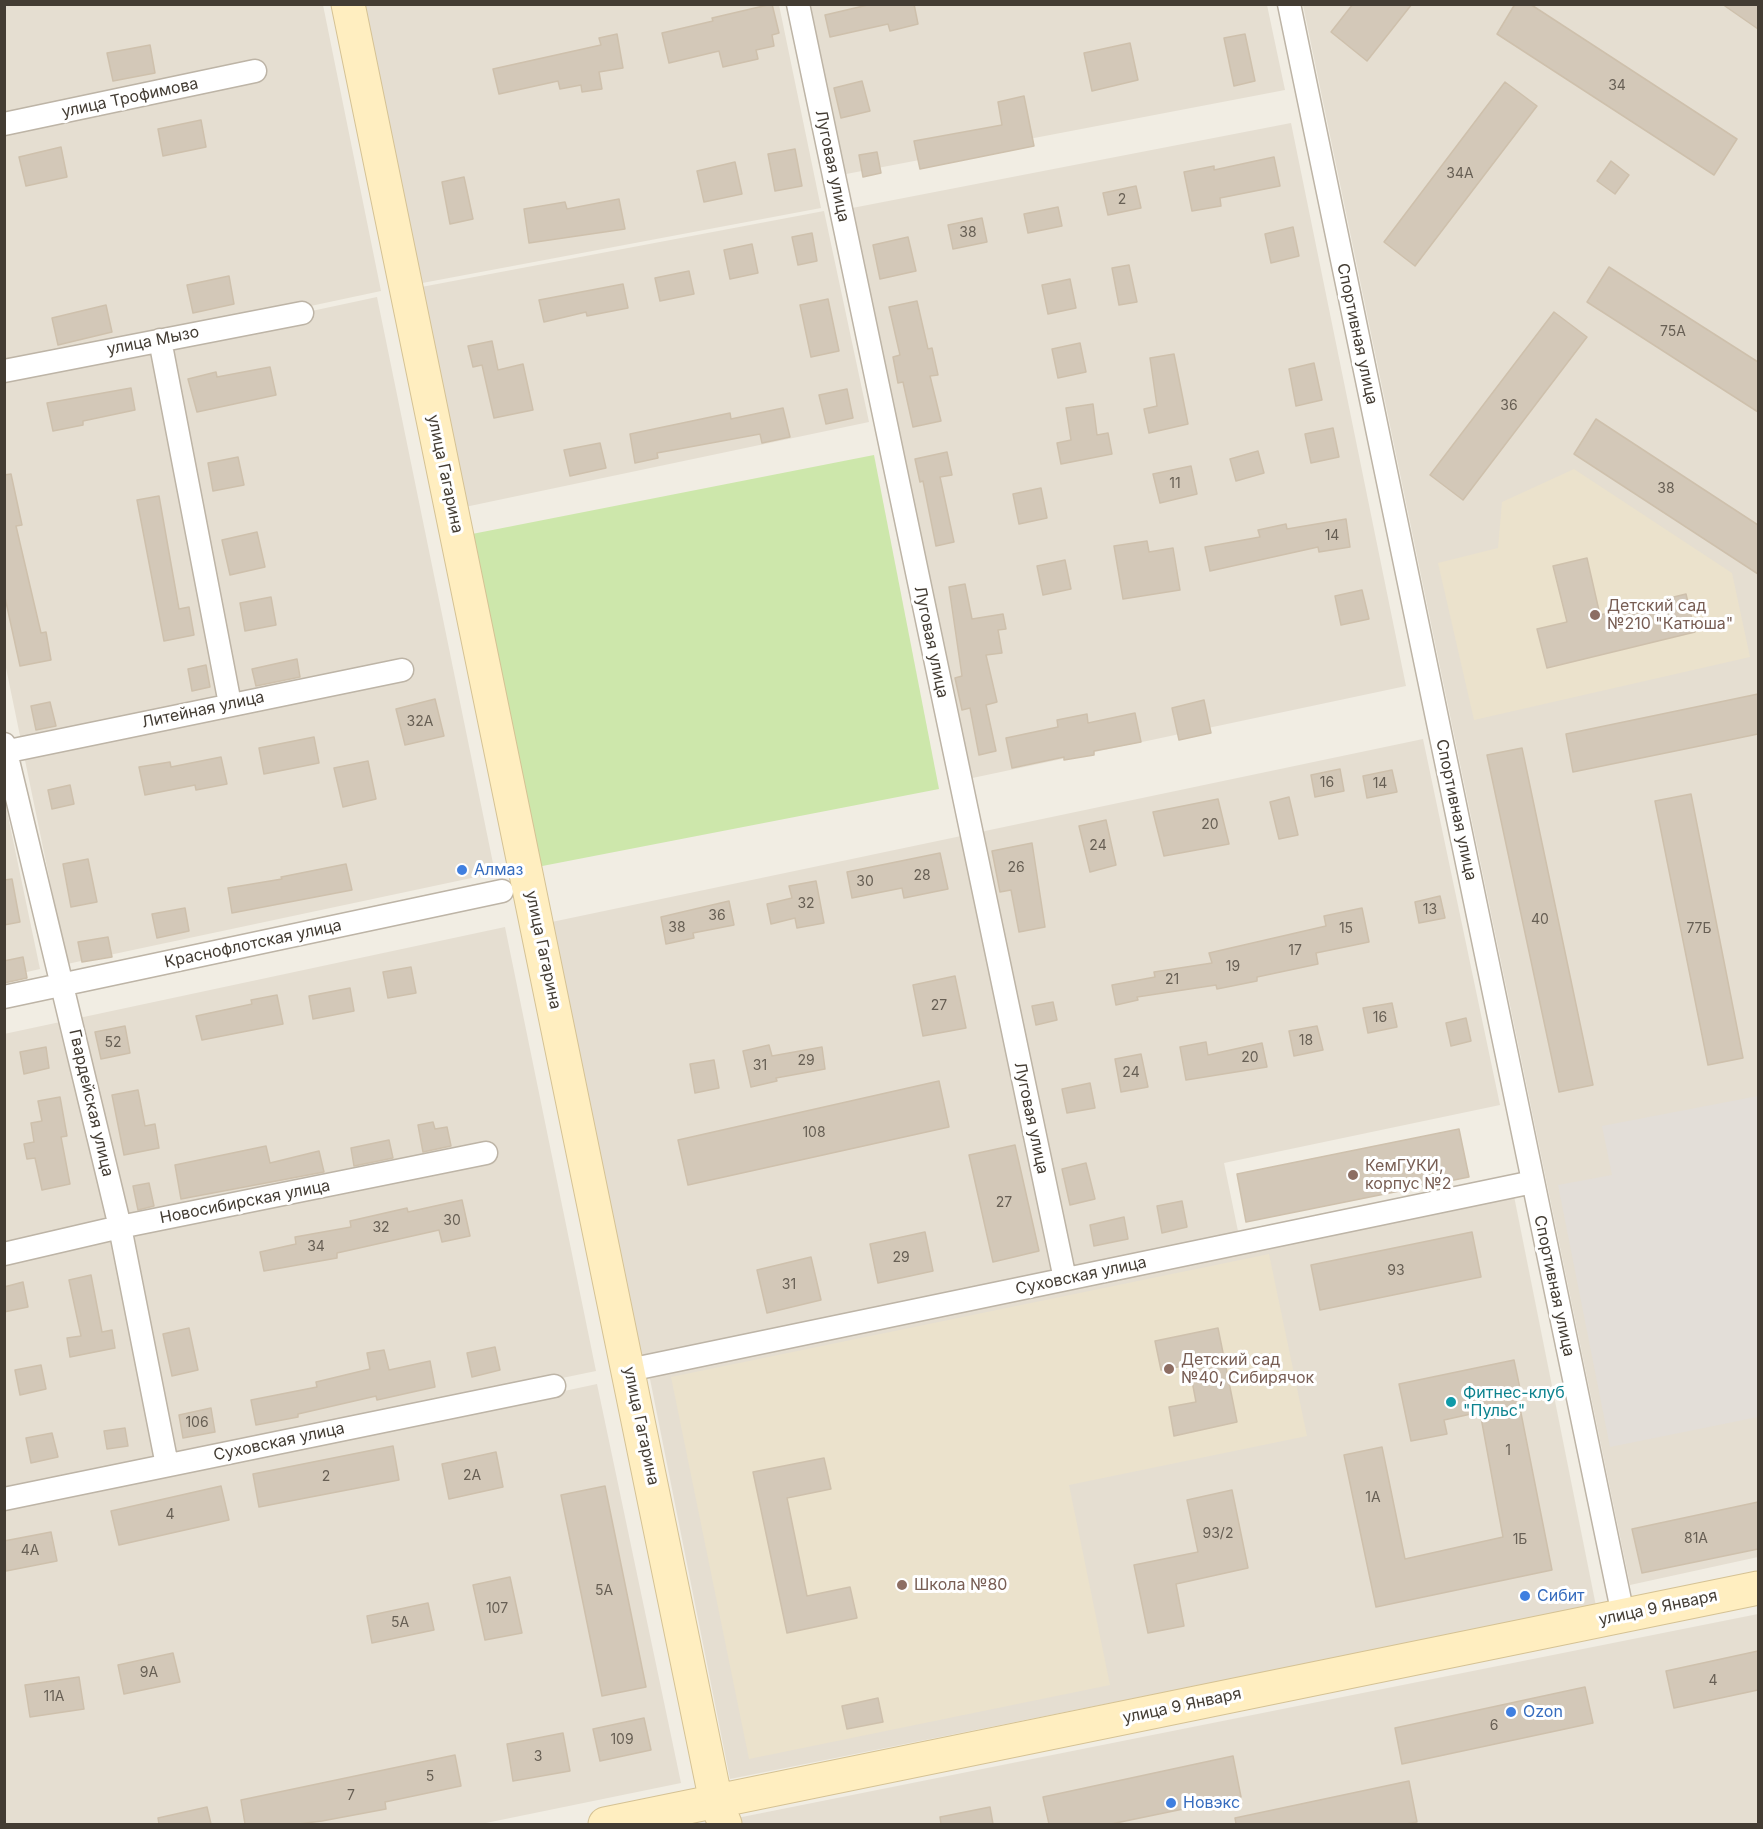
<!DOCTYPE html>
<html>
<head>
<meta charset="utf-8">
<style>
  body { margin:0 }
  #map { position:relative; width:1763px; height:1829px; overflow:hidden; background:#f1ede3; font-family:Inter,sans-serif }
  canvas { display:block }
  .frame { position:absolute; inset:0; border:6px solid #433c33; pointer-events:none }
</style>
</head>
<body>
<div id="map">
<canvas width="1763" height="1829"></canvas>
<div class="frame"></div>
</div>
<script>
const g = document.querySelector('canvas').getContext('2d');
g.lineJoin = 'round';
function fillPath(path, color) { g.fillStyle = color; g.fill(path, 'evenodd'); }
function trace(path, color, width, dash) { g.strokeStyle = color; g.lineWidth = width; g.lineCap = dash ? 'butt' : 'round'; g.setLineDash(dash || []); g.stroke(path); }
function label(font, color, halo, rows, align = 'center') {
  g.font = font + ' Inter,sans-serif'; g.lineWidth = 6; g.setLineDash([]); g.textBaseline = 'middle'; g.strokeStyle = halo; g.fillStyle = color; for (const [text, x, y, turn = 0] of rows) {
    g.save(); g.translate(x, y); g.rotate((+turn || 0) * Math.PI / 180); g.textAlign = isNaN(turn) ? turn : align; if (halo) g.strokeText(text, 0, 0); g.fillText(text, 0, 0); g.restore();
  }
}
fillPath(new Path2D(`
  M4 5H323L381 291 5 371Z
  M362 5H779L821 208 417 284Z
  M806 5H1267L1285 90 841 175Z
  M1303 5H1758V1557L1630 1585Z
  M1291 123 1406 686 963 780 847 209Z
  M824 211 869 422 465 507 416 288Z
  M377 297 495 873 67 964 5 663 4 377Z
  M1423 739 1500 1105 1224 1163 1239 1236 638 1362 547 923Z
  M4 797 40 969 5 977H4Z
  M505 927 596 1371 5 1493 4 1034Z
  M1514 1196 1596 1606 730 1779 648 1369Z
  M597 1384 681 1783 481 1824H5L4 1511Z
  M1758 1614V1824H738L737 1818Z`), '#e5ded1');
fillPath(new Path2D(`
  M1758 1096V1417L1610 1447 1558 1185 1612 1175 1602 1126Z`), '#e3ded8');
fillPath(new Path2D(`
  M1574 469 1732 573 1750 657 1474 720 1438 563 1498 548 1502 502Z
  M1269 1254 1307 1436 1069 1485 1110 1685 749 1759 671 1377Z`), '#ebe2cc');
fillPath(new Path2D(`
  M874 455 939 789 532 868 467 535Z`), '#cde7ab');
const building = new Path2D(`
  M772 4 779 33 772 35 774 46 756 50 758 59 723 67 719 51 669 63 662 33 713 21 712 18Z
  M872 4H914L918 24 890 31 888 24 830 37 825 15Z
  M1353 4H1412L1367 61 1331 32Z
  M1515 4H1530L1737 139 1714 175 1497 34Z
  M1722 4H1758V29Z
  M617 34 623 68 599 72 602 89 582 92 581 85 560 89 558 81 499 94 493 69 601 45 599 38Z
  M1245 34 1255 81 1234 86 1224 38Z
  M1130 43 1138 80 1092 91 1084 53Z
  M150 45 155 73 113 81 107 53Z
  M862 81 870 111 841 118 834 88Z
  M1505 82 1537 106 1415 266 1384 242Z
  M1024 96 1034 146 920 169 914 141 1002 125 998 102Z
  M201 120 206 147 163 156 158 129Z
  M61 147 67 177 26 186 19 157Z
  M795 149 802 186 775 191 768 154Z
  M877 152 881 173 863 177 859 155Z
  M1274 157 1280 186 1220 198 1221 206 1192 211 1184 172 1214 166V170Z
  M1611 161 1629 175 1615 194 1597 181Z
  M735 162 742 194 704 202 697 171Z
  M464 177 473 219 450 224 442 182Z
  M1136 186 1141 208 1108 215 1103 193Z
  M619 199 625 229 529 243 524 209 565 202 567 209Z
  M1058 207 1062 226 1028 233 1024 214Z
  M982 218 987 242 953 249 948 225Z
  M1293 227 1299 256 1271 263 1265 234Z
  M812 233 817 261 798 265 792 237Z
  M908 237 916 271 880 279 873 245Z
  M752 244 758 273 730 279 724 250Z
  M1129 265 1137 302 1119 305 1112 268Z
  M1609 267 1758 362V412L1587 302Z
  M689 271 694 294 660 301 655 278Z
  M229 276 234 304 193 313 187 285Z
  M1070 279 1076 308 1048 314 1042 285Z
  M623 284 628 308 587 316 586 312 544 322 539 300Z
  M828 299 839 351 811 357 800 305Z
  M917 301 928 349 932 348 938 375 930 376 941 421 913 427 903 382 898 383 893 357 900 355 889 307Z
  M106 305 112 332 58 345 52 318Z
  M1554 312 1587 337 1463 500 1430 475Z
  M492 341 498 370 523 364 533 410 494 418 482 365 473 367 468 346Z
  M1080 343 1086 372 1058 378 1052 349Z
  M1174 354 1188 424 1149 433 1144 409 1157 406 1150 358Z
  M1314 363 1322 400 1296 406 1289 369Z
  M270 367 276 395 197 412 188 379 216 372 217 377Z
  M131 388 135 410 83 421V425L53 431 47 403Z
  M847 389 853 418 826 424 819 395Z
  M1093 404 1097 435 1108 433 1112 454 1061 464 1057 443 1071 440 1066 408Z
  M783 408 790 437 762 443 760 434 657 453 658 458 635 463 630 434 730 413 731 419Z
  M1596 419 1758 525V574L1574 454Z
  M1333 428 1339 457 1311 463 1305 434Z
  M600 443 606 468 570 476 564 450Z
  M1258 451 1264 473 1236 481 1230 459Z
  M947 452 952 475 940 477 954 542 936 546 923 481 920 482 915 459Z
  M238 457 244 485 213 491 208 463Z
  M1191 466 1197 494 1160 503 1153 474Z
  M11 474 22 525 16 526 41 633 46 632 51 660 20 666 4 593V475Z
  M1041 488 1047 518 1019 524 1013 494Z
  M159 496 179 609 189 607 194 635 164 641 137 500Z
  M1346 519 1350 547 1319 552 1318 547 1210 571 1205 547 1260 537 1258 530 1286 524 1287 529Z
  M257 532 265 567 230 575 222 540Z
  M1147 541 1149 552 1173 548 1180 590 1123 599 1114 546Z
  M1587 558 1600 615 1686 594 1695 632 1547 668 1537 629 1567 622 1553 566Z
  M1065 560 1071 589 1043 595 1037 566Z
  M965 584 972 619 1003 614 1006 629 998 630 1002 653 986 655 997 702 986 705 996 751 979 755 970 708 962 710 955 678 962 676 949 587Z
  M1362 590 1369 619 1341 625 1335 596Z
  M271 597 276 625 245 631 240 603Z
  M297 659 300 677 256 686 252 669Z
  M206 665 210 687 192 691 188 669Z
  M1758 694V734L1573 772 1566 734Z
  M435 699 444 736 405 745 396 709Z
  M1204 700 1211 733 1179 740 1172 708Z
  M50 702 56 726 36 730 31 706Z
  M1135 713 1141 742 1094 751V755L1064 760V757L1012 768 1006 738 1058 727 1057 720 1087 714 1088 723Z
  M314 737 319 763 264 774 259 748Z
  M1522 748 1593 1085 1559 1092 1487 755Z
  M221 757 227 784 196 790 195 785 145 795 139 767 170 762 171 767Z
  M368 761 376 799 343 807 334 768Z
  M1340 769 1344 791 1315 797 1311 775Z
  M1392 770 1397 792 1367 798 1363 776Z
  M70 785 74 804 52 809 48 790Z
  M1691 794 1743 1058 1708 1065 1655 801Z
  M1289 797 1298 835 1279 839 1270 802Z
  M1218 799 1229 844 1164 856 1153 812Z
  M1106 820 1116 865 1090 872 1079 826Z
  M1032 843 1045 927 1019 932 1011 890 1000 892 992 851Z
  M940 853 948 889 904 898 902 888 852 898 847 872Z
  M88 859 97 902 71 907 63 864Z
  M346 864 352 890 232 913 228 888 282 879 281 877Z
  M12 879 20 922 4 925V880Z
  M816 881 824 923 797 928 795 918 771 924 767 904 792 898 789 886Z
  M1440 896 1445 918 1419 923 1415 902Z
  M729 901 734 925 693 933 694 938 666 944 661 917Z
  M185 908 189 931 157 938 152 914Z
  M1362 908 1369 942 1316 953 1318 964 1257 977V981L1217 989 1216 985 1137 997 1138 1000 1116 1005 1112 985 1155 977 1154 972 1212 963 1209 953 1326 926 1324 916Z
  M108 937 112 957 82 962 78 942Z
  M23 957 27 978 4 983V961Z
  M411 967 416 993 388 998 383 972Z
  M955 976 966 1028 923 1036 913 985Z
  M350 988 354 1011 313 1019 309 996Z
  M277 995 283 1024 202 1040 196 1016 252 1004 251 1000Z
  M1053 1002 1057 1020 1036 1025 1032 1006Z
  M1392 1003 1397 1027 1368 1033 1363 1008Z
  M1466 1018 1471 1041 1451 1046 1446 1023Z
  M125 1026 130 1053 101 1059 95 1032Z
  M1317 1026 1323 1050 1294 1056 1289 1031Z
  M1206 1042 1208 1055 1262 1043 1267 1067 1186 1080 1180 1047Z
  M769 1045 772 1056 822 1047 825 1069 776 1078 777 1081 751 1087 743 1051Z
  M46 1047 49 1068 24 1074 20 1052Z
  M1141 1054 1148 1087 1121 1092 1115 1059Z
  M714 1060 719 1088 695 1093 690 1064Z
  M939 1081 949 1127 688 1185 678 1140Z
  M1090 1083 1095 1108 1067 1113 1062 1089Z
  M138 1090 145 1126 155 1124 159 1148 124 1155 112 1095Z
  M60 1097 67 1136 61 1137 70 1184 42 1190 35 1158 27 1159 24 1144 34 1142 31 1123 42 1121 38 1101Z
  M433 1122 435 1129 447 1127 451 1146 423 1152 418 1125Z
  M1459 1129 1469 1177 1246 1222 1237 1174Z
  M389 1140 393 1158 354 1166 351 1148Z
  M1015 1145 1039 1251 993 1262 969 1155Z
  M266 1146 270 1163 319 1151 324 1172 181 1199 175 1165Z
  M1086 1163 1095 1199 1070 1205 1062 1169Z
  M149 1183 154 1206 138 1210 133 1186Z
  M462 1200 470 1236 442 1242 439 1230 337 1253V1258L264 1271 260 1252 296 1244 295 1237 351 1227 350 1221 407 1208 408 1212Z
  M1182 1201 1187 1227 1162 1233 1157 1206Z
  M1124 1217 1128 1239 1094 1246 1090 1225Z
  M925 1232 933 1271 878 1283 870 1244Z
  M1472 1232 1481 1277 1320 1310 1311 1265Z
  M811 1257 821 1300 767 1313 757 1270Z
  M91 1275 102 1332 112 1330 115 1348 70 1357 67 1338 81 1336 69 1280Z
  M23 1282 28 1307 4 1312V1287Z
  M189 1328 198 1370 172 1376 163 1334Z
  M1218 1328 1237 1422 1174 1436 1169 1407 1196 1402 1189 1365 1161 1370 1155 1341Z
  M495 1347 500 1370 472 1377 467 1353Z
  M384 1350 389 1370 430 1361 435 1387 377 1400 376 1396 298 1414V1417L256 1425 251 1400 317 1387 316 1382 370 1369 367 1353Z
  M1514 1360 1522 1398H1518L1552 1570 1376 1607 1344 1455 1382 1447 1405 1559 1503 1537 1480 1412 1444 1420 1447 1434 1411 1441 1399 1384Z
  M41 1365 46 1389 20 1395 15 1370Z
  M211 1408 215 1432 183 1438 179 1415Z
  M125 1428 128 1446 107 1449 104 1431Z
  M52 1433 58 1457 31 1463 26 1438Z
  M393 1446 399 1480 259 1507 253 1474Z
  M496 1452 503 1487 449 1499 442 1464Z
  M824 1458 831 1489 787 1498 807 1596 850 1587 857 1618 787 1633 753 1472Z
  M221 1486 229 1520 119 1545 111 1511Z
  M605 1486 646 1687 602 1696 561 1495Z
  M1232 1490 1248 1568 1176 1584 1184 1626 1148 1633 1134 1565 1198 1552 1187 1500Z
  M1758 1502V1549L1642 1573 1632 1529Z
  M51 1532 57 1561 6 1571 4 1541Z
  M510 1577 522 1633 485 1640 473 1585Z
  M428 1603 434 1630 372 1643 367 1616Z
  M1758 1651V1690L1674 1708 1666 1671Z
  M173 1653 180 1682 124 1694 118 1665Z
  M79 1677 84 1709 30 1717 25 1685Z
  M1585 1687 1593 1723 1402 1764 1395 1728Z
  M878 1698 883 1722 847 1729 842 1706Z
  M644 1718 651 1750 600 1761 593 1729Z
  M563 1733 570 1771 513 1781 507 1744Z
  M455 1755 461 1786 385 1802 386 1809 322 1821 298 1824H245L241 1800Z
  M1233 1756 1241 1797 1111 1824H1049L1043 1797Z
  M1409 1781 1417 1822 1406 1824H1236L1235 1818Z
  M207 1807 211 1824H159L158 1818Z
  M990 1807 993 1824H941L940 1817Z`);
fillPath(building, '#d3c8b8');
trace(building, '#cec0ac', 1.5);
const street = new Path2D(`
  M798 4 1065 1279
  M1289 4 1623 1615
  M4 124 255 71
  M160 340 230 704
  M4 371 302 313
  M4 744 120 1227 167 1465
  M4 752 402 670
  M4 997 502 891
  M4 1254 120 1227 486 1153
  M629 1370 1533 1182
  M4 1499 554 1386`);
const secondary = new Path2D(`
  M348 4 716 1802 725 1824
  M605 1824 1758 1588`);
trace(street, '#bdb4a6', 25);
trace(secondary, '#d5c294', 35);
trace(street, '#fff', 22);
trace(secondary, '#ffeec0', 33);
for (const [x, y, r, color] of [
  [1595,615,6,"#8d6e63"],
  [462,870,6,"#3f7fe0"],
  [1353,1175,6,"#8d6e63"],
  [1169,1369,6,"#8d6e63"],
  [1451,1402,6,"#0f9aa8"],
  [902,1585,6,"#8d6e63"],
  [1525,1596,6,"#3f7fe0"],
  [1511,1712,6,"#3f7fe0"],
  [1171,1803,6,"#3f7fe0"]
]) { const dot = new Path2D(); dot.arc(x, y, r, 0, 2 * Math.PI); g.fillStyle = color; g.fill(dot); trace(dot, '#fff', 2); }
label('14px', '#675f54', null, [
  ["34",1617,86],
  ["34А",1460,174],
  ["2",1122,200],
  ["38",968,233],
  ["75А",1673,332],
  ["36",1509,406],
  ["11",1175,484],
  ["38",1666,489],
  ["14",1332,536],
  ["32А",420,722],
  ["16",1327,783],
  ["14",1380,784],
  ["20",1210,825],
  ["24",1098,846],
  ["26",1016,868],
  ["28",922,876],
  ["30",865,882],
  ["32",806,904],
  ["13",1430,910],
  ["36",717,916],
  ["40",1540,920],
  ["38",677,928],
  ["15",1346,929],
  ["77Б",1699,929],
  ["17",1295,951],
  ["19",1233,967],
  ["21",1172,980],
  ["27",939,1006],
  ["16",1380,1018],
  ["18",1306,1041],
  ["52",113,1043],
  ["20",1250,1058],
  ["29",806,1061],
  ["31",760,1066],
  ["24",1131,1073],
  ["108",814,1133],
  ["27",1004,1203],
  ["30",452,1221],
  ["32",381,1228],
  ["34",316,1247],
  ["29",901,1258],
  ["93",1396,1271],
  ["31",789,1285],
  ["106",197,1423],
  ["1",1508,1451],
  ["2А",472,1476],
  ["2",326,1477],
  ["1А",1373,1498],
  ["4",170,1515],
  ["93/2",1218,1534],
  ["81А",1696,1539],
  ["1Б",1520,1540],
  ["4А",30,1551],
  ["5А",604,1591],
  ["107",497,1609],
  ["5А",400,1623],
  ["9А",149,1673],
  ["4",1713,1681],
  ["11А",54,1697],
  ["6",1494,1726],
  ["109",622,1740],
  ["3",538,1757],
  ["5",430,1777],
  ["7",351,1796]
]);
label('16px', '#433c33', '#fff', [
  ["улица Трофимова",130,98,-12],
  ["Луговая улица",832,166,78],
  ["Спортивная улица",1357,334,78],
  ["улица Мызо",153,341,-11],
  ["улица Гагарина",445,474,78],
  ["Луговая улица",931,642,78],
  ["Литейная улица",203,710,-12],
  ["Спортивная улица",1456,810,78],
  ["Краснофлотская улица",253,944,-12],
  ["улица Гагарина",543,950,78],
  ["Гвардейская улица",91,1103,77],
  ["Луговая улица",1031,1118,78],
  ["Новосибирская улица",245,1202,-11],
  ["Суховская улица",1081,1276,-12],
  ["Спортивная улица",1554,1286,78],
  ["улица Гагарина",641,1426,78],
  ["Суховская улица",279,1442,-12],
  ["улица 9 Января",1658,1608,-12],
  ["улица 9 Января",1182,1706,-12]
]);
label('16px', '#785e54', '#fff', [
  ["Детский сад",1607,606],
  ["№210 \"Катюша\"",1607,624],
  ["КемГУКИ,",1365,1166],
  ["корпус №2",1365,1184],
  ["Детский сад",1181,1360],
  ["№40, Сибирячок",1181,1378],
  ["Школа №80",914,1585]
], 'left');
label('16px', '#366cbe', '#fff', [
  ["Алмаз",474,870],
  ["Сибит",1537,1596],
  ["Ozon",1523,1712],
  ["Новэкс",1183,1803]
], 'left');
label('16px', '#0d838f', '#fff', [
  ["Фитнес-клуб",1463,1393],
  ["\"Пульс\"",1463,1411]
], 'left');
</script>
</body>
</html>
